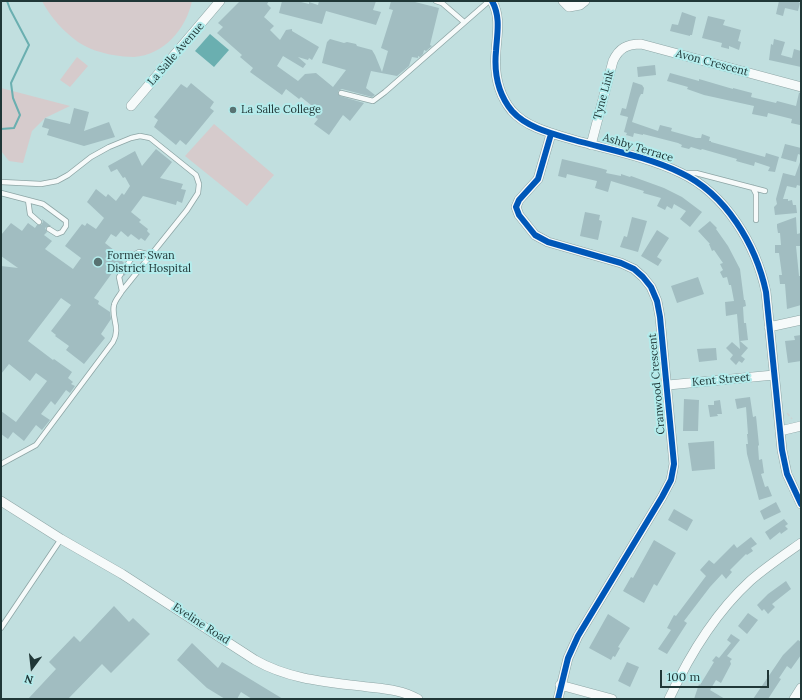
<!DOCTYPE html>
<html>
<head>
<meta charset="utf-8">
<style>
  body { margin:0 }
  #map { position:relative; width:802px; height:700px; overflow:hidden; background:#c1dfdf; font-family:Lora,serif }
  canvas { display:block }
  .frame { position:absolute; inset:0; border:2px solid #203737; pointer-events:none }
  .north { position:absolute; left:12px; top:648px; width:40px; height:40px; -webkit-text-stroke:3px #b4ecec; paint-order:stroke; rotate:195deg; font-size:11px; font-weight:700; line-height:16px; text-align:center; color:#203737 }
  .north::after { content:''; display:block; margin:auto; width:14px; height:18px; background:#203737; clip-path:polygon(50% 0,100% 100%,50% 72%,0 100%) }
  .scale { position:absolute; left:660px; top:670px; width:109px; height:18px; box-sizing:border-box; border:2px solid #203737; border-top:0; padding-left:5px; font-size:12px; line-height:14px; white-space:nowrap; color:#203737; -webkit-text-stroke:3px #b4ecec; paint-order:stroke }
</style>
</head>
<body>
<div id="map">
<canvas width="802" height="700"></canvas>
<div class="frame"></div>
<div class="north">N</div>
<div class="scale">100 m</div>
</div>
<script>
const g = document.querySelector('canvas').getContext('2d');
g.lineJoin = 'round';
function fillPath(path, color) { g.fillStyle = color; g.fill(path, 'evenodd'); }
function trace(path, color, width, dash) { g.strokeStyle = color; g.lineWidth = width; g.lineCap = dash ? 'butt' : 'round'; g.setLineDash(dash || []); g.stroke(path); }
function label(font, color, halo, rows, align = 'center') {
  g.font = font + ' Lora,serif'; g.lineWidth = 4; g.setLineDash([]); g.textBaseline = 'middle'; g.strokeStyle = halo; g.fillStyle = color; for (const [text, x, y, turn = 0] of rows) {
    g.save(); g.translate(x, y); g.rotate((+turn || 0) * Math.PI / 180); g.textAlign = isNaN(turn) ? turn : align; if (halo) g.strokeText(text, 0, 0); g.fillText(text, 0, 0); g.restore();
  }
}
fillPath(new Path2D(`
  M42 1H192C186 29 164 55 134 57 127 57 120 56 113 55 101 53 89 49 78 42 63 31 51 18 42 1Z
  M77 57 88 66 70 87 60 80Z
  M1 88 70 106 45 118 32 131 23 163 9 161 1 151Z
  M214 124 274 175 247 206 185 156Z`), '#d6cbcc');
fillPath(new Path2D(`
  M210 34 229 50 214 67 195 51Z`), '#6aafb0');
trace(new Path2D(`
  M1 129 14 128 20 115 13 98 11 83 29 45 10 9 7 1`), '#6aafb0', 2);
fillPath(new Path2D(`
  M240 1H269L267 4 271 8 264 17 274 26 270 30 280 40 286 30 292 29V31L319 47 312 60 309 58 308 60 298 57 306 64 303 68 283 56 277 66 298 81 305 74 316 73 333 87 346 70 322 63 327 42 330 39 344 43 347 42 356 44 357 46 372 50 375 55 382 72 388 51 381 48 393 10 389 9 391 1H411L439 8 430 45 432 46 426 51 424 50 423 54 420 57 418 56V58L412 57 409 66 397 76 371 71 366 88 375 95 372 97 342 89 338 91V94L340 96 364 103 350 121 343 115 329 135 314 124 318 119 312 115 316 109 301 97 299 99 286 89 282 95 250 72 253 68 240 57 242 55 217 33 223 27 218 23Z
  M282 1H297L309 4V2L318 5 319 1H376L373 10 381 12 376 25 326 11 322 24 279 13Z
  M779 1H797L800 3 798 11 785 8 783 16 776 14Z
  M682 12 696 17 692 35H690V36L670 31 672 24 678 25Z
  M708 16 725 20 723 25 741 30 738 41 741 42 739 50 729 46V49L721 47 722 43 702 38Z
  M774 39 785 42 781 55 792 58 794 49 801 51V67L769 60 771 44 773 45Z
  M655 65 656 75 638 77 637 67Z
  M670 73 699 81V79L733 89V88L752 93 751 97 776 103 777 101 796 106 799 93H801V119L800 125 791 123 792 119 768 113 767 117 752 114 754 106 704 95 687 89 688 87 667 81Z
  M633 82 642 85 644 88 643 94H641L639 98 632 122 658 131 660 125 672 128 671 131 696 138H701L702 134 710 137 709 141H711V142L765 157 766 153 779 157 775 172 768 171 770 167 755 162 754 166 736 161 737 159 702 149 701 150 691 147 689 149 681 147 682 145 678 143 643 134V135L634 133 633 137 626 135 627 133 624 132 628 117 620 115 622 108 626 109Z
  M191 83 214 102 210 108 214 111 186 145 180 140 176 145 154 127 158 120 154 117 181 84 187 88Z
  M74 108 89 112 84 131 109 122 115 137 84 146 47 135 49 129 42 127 45 118 70 124Z
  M785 144 801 148V155L798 154 796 162 781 158Z
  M156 149 172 162 160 178 183 184 181 189 186 190 182 203 177 201 176 205 143 196 131 212 141 220 139 222 148 229 147 231 150 234 145 241 141 238 139 240 131 234 128 237 121 231 116 237 111 234 105 243 124 258 122 261 124 263 125 268H131L124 276 123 271 121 270 118 272 115 269 94 298 99 301 98 304 110 312 111 319 101 334 105 338 84 364 66 350 69 346 55 336 56 335 51 331 71 305 61 298 28 341 53 360 54 359 72 372 68 378 73 382 71 384 75 386 70 393 66 390 55 405 51 401 41 414 50 420 42 430 36 425 24 441 13 432 8 439 1 434V411L16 422 47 381 36 373 30 381 9 364 1 374V266L18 268 1 256V235L11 223 22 231 28 223 35 228 37 225H41L43 222 42 219 51 226H48L45 228 47 232 44 235 52 241 45 249 73 269 81 258 65 246 82 224 85 226 87 223 96 229 104 218 87 202 96 189 106 197 108 194 116 201 122 193 124 195 130 186 125 177 123 178 117 169 111 172 108 166 135 151 142 166Z
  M562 159 600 168 607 170 606 173 621 176V174L630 177 631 176 664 188 682 197 702 212 690 227 680 219 686 211 674 204 672 209 667 206 665 210 657 206 661 198 643 193 644 191 611 181 608 192 595 188 597 181 567 174 566 178 558 176Z
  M800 162H801V186L797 185 796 188 787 186 783 199H788V201L792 200 793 205H796L797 213 775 215 774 207 777 204 776 199 783 173 795 176Z
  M585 212 600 215 599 220 602 221 598 240 580 236Z
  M632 217 647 221 638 252 620 247 624 236 627 237Z
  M796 217 797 234 801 233V246H796L799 276H801V305L787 309 785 284H780L779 275H782L779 253H775V245H781L780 233H778L777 227V224Z
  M710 221 717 228 716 229 728 246 740 269 744 300H745L746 306 743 307 744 323H746L748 340 740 341 748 348 741 356 745 359 742 363 739 361 736 365 730 359 733 355 726 348 732 342 740 349 737 314 726 316 725 302 734 301 731 285H729L727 277 723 278 720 272 723 270 720 264 723 263 714 250 712 251 709 244H710L698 231Z
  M657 230 669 238 657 257 662 260 658 266 641 256Z
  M698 277 704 294 677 303 671 286Z
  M801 335V361L788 363 785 341 795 340 794 336Z
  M716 348 717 360 699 362 697 349Z
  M750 397 753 417 756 416 759 445 758 446 759 460 762 459 764 473 761 474 765 487 768 486 772 496 759 500 747 454 746 444H748L747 434H748L746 407 737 409 735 399Z
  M684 399 699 400 698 431H683Z
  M720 400 722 414H717L718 416 710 417 708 405H714V401Z
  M714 441 715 469 692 471 688 443Z
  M776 502 781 512 764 520 760 511Z
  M674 509 693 520 687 531 668 520Z
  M784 519 788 524 785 526 788 529 781 534 780 532 770 540 765 532Z
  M751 537 757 544 751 548 753 551 747 555 746 554 730 570 732 572 726 579 722 574 710 587 684 621 687 623 667 654 658 649 671 630 667 628 674 615 676 616 706 576 700 570 709 560 714 564 734 544 737 548Z
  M654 540 676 553 657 586 654 584 644 603 623 591 631 577 633 578Z
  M786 581 791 589 772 604 775 607 768 614 764 609 762 611 757 605 768 594Z
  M114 606 129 622 133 618 150 634 111 673 102 664 68 699H28L56 669 49 662 74 636 80 642Z
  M748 613 758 620 747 634 738 626Z
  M608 614 630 628 618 647 620 648 615 657 613 656 611 660 589 648Z
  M731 634 740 640 727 656 732 659 730 661 731 664 721 683 716 680 710 690 725 699H694L699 684 700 685 714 662 712 661 716 656 719 658 731 643 727 640Z
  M798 640 801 642V655L791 669 787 666 779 678 781 679 768 699H753L783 655Z
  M192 643 218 668 222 662 283 699H252L241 692 237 699H225L207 688 177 660Z
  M627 662 639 667 630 687 618 681Z`), '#a1bdc1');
const service = new Path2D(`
  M436 1 442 3 464 22
  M341 93 373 101 385 92 489 1
  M685 173H696L765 191
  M1 182 41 184 57 181 68 175 91 157 109 147 131 138 140 136 150 138 196 175 199 184 198 193 187 210 122 291C120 295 115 300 114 305 111 318 121 328 113 342L36 445 1 464
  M753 188 756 194V220
  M1 193 43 204 66 221V226L62 232 57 234 49 229
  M28 200 30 214 39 222
  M127 265 134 255 139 252 150 255
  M121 274 119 277 122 291
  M1 628 61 539`);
const minor = new Path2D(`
  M492 1C501 17 497 34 496 51 494 72 498 94 512 111 527 128 554 134 574 140 610 150 648 157 681 173 726 194 756 245 766 292L782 450 787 474 801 504
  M563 1 569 7 580 5 585 1
  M131 106 220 1
  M551 134 538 179 519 200 516 207 519 215 535 235 548 242 621 263 634 269 643 277 651 287 657 301 660 317 674 464 671 480 662 497 578 636 568 658 558 699
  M591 145 613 61C619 48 627 44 641 44L801 87
  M769 327 801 320
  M668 385 774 375
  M780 431 801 426
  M1 501 61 539 122 574 255 660C290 680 328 682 368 687 386 689 402 690 418 699
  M560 685 612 699
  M669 699C689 656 715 613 750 581 766 567 784 555 801 543
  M794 699 801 688`);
trace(service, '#8da5a5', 6);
trace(minor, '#8da5a5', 10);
trace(new Path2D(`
  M787 413 792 419`), '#cad3d3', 1.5, [4, 2]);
trace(service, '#f6fafa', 4.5);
trace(minor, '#f6fafa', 9);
trace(new Path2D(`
  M492 1C501 17 497 34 496 51 494 72 498 94 512 111 527 128 554 134 574 140 610 150 648 157 681 173 726 194 756 245 766 292L782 450 787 474 801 504
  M551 134 538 179 519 200 516 207 519 215 535 235 548 242 621 263 634 269 643 277 651 287 657 301 660 317 674 464 671 480 662 497 578 636 568 658 558 699`), '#0057b8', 6);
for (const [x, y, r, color] of [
  [233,110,4,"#587272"],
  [98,262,5,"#587272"]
]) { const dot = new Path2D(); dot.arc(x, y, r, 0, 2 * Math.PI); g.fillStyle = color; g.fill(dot); trace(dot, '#b4ecec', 1.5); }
label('11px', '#203737', '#b4ecec', [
  ["La Salle Avenue",176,54,-49],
  ["Avon Crescent",712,63,15],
  ["Tyne Link",604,95,-75],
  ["Ashby Terrace",638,148,17],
  ["Kent Street",721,380,-5],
  ["Cranwood Crescent",657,384,-95],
  ["Eveline Road",201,624,33]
]);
label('11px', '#203737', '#b4ecec', [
  ["La Salle College",241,110],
  ["Former Swan",107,256],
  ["District Hospital",107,269]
], 'left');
</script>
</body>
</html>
